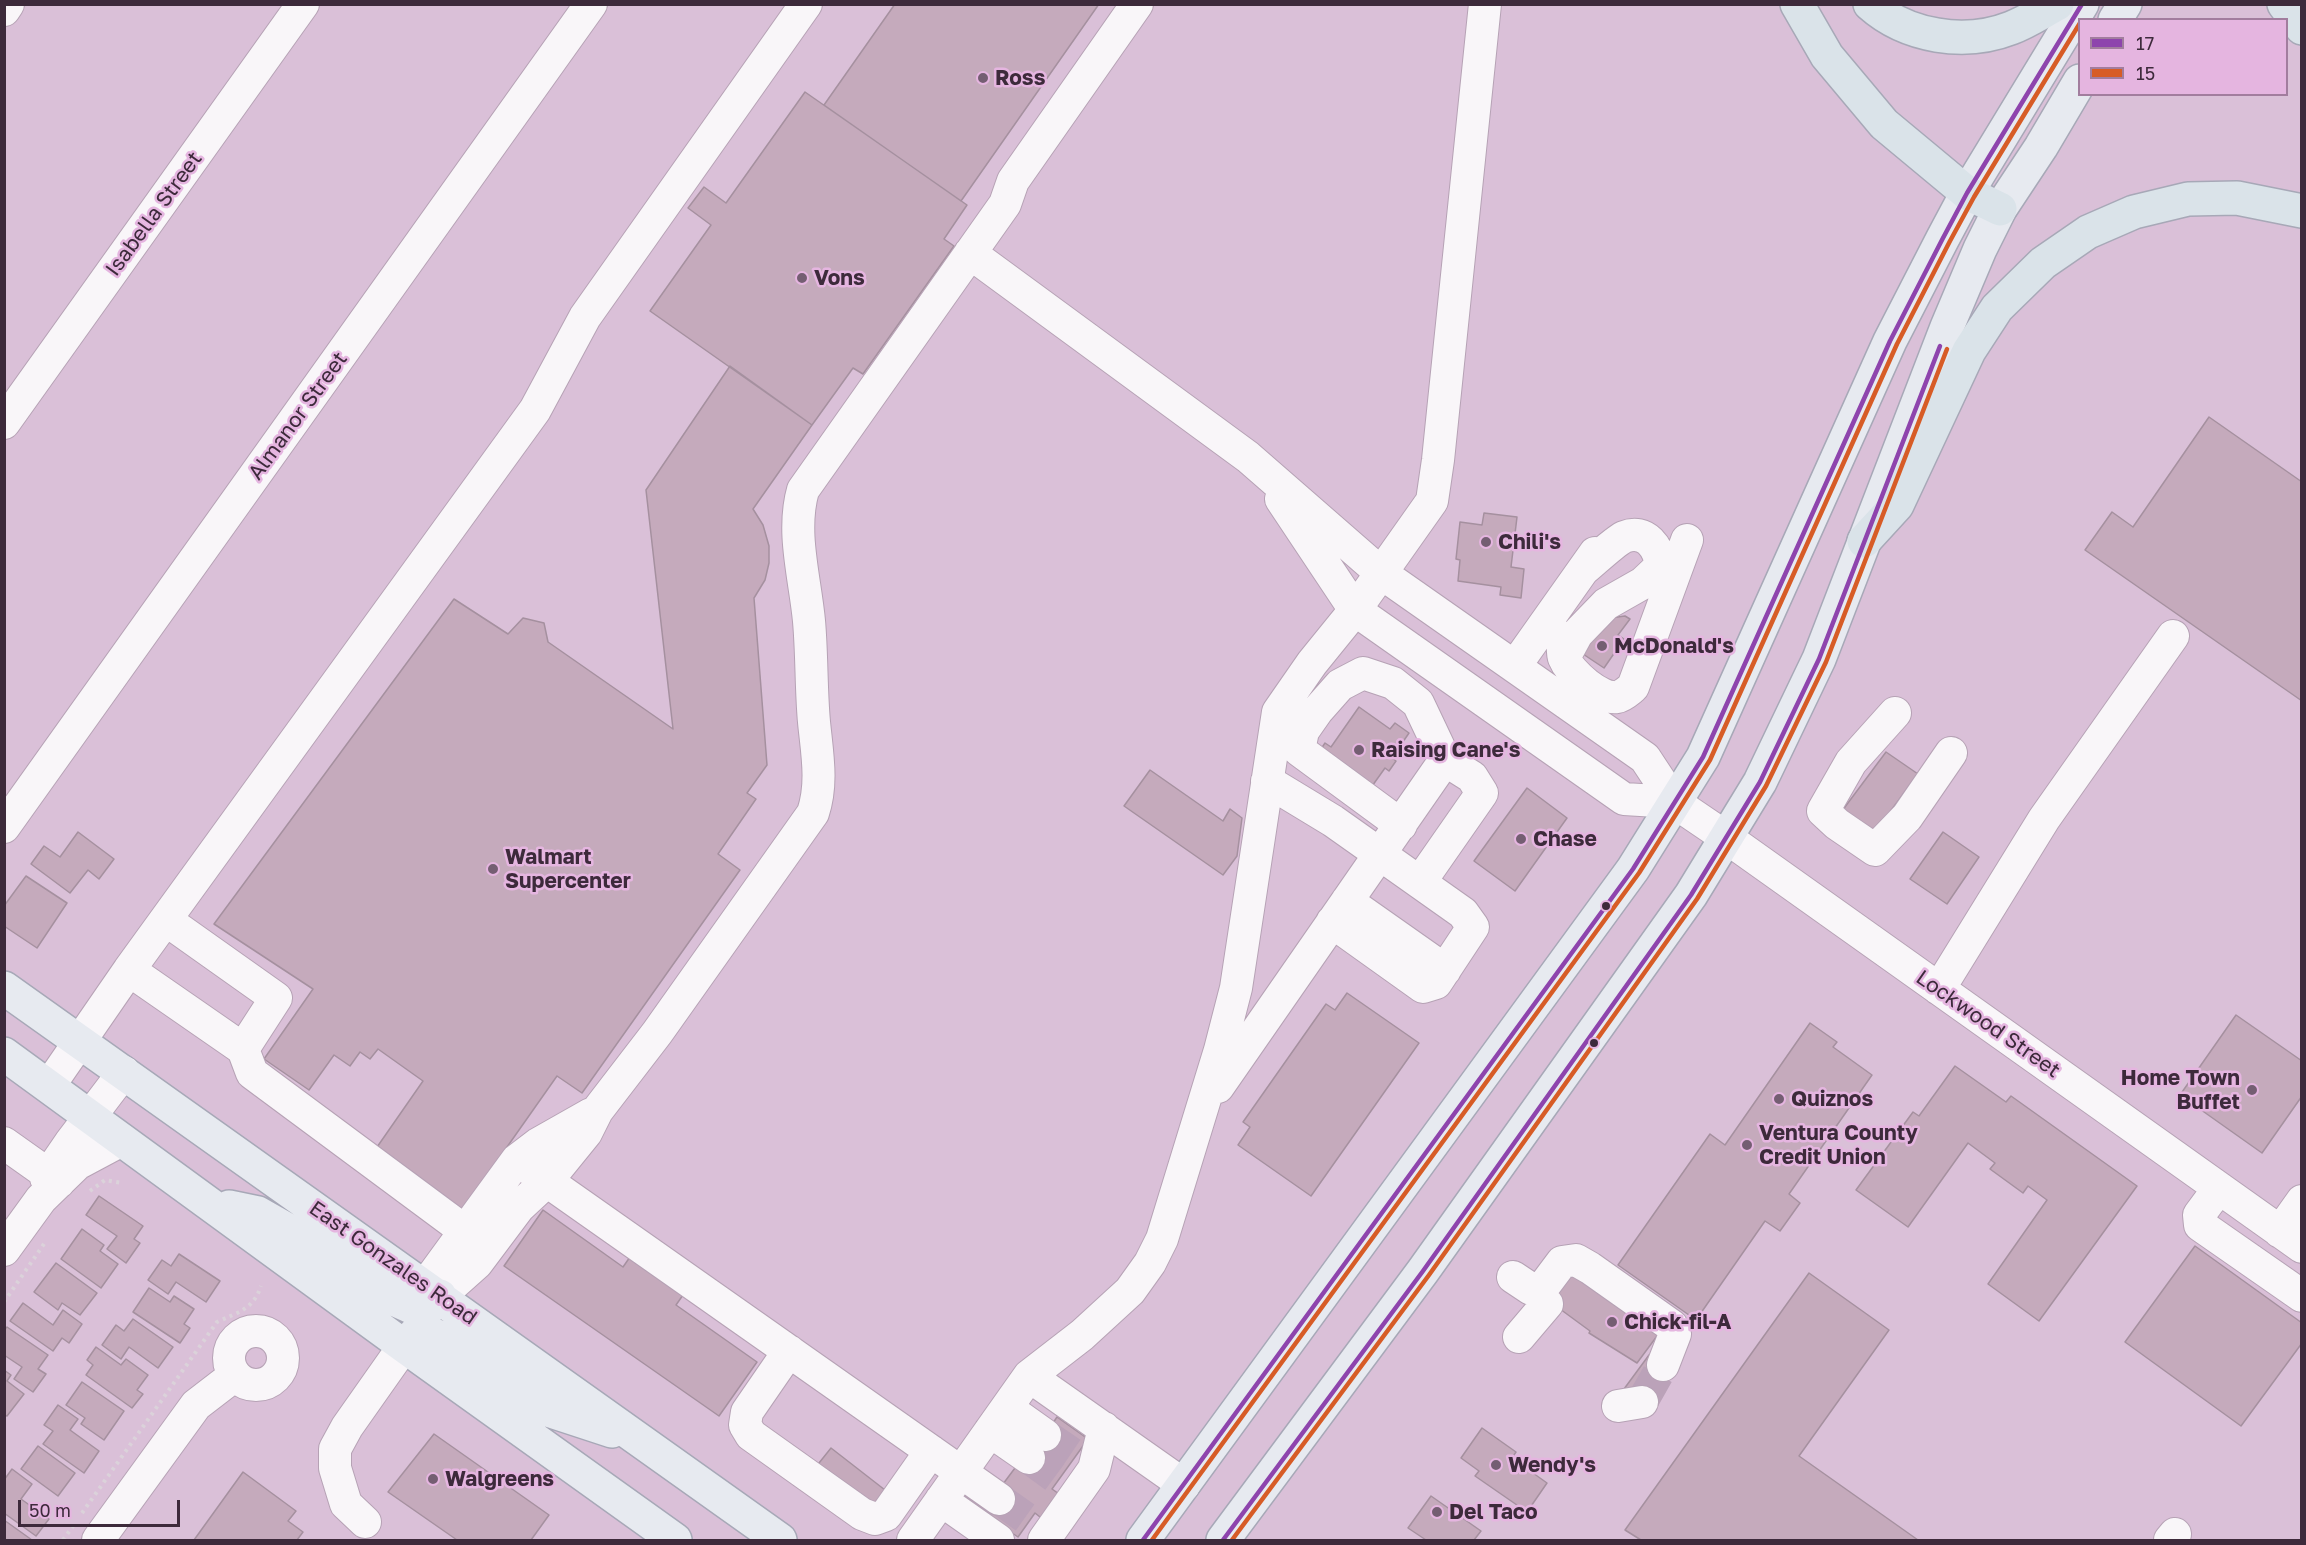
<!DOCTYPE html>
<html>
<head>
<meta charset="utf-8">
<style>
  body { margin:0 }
  #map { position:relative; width:2306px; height:1545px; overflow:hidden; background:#dac0d8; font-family:"Golos Text",sans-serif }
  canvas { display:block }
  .frame { position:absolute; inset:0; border:6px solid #3d2a3b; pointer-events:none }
  .legend { position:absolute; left:2078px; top:18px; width:210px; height:78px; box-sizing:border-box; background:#e5b5e0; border:2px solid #a27d9e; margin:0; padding:8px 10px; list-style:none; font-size:18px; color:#3d2a3b }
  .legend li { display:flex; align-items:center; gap:12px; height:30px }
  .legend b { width:30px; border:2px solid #a27d9e }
  .scale { position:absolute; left:18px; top:1500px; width:162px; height:27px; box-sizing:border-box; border:3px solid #3d2a3b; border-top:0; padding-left:8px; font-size:18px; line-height:21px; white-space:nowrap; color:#3d2a3b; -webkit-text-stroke:4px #e5b5e0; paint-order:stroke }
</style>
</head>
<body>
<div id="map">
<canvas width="2306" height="1545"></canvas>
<div class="frame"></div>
<ul class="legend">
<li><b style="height:8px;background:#8e44ad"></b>17</li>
<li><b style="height:8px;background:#d75c26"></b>15</li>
</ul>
<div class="scale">50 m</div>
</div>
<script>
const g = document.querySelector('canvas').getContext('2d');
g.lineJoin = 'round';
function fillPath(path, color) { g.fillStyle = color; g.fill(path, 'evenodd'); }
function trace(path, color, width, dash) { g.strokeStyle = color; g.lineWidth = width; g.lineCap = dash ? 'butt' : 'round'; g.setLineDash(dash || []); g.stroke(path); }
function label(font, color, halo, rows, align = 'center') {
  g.font = font + ' "Golos Text",sans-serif'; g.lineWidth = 5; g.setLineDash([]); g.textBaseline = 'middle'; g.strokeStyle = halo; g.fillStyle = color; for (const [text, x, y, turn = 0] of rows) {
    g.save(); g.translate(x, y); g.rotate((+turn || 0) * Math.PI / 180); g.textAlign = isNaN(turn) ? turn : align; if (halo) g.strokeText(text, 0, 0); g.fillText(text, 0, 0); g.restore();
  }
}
const building = new Path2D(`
  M895 4H1099L961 201 824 105Z
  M805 92 967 205 944 239 954 246 863 374 853 368 812 425 650 311 711 225 688 208 704 187 726 203Z
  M730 366 812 425 753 509 763 525 769 546V563L765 580 754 598 767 765 747 793 756 799 718 854 740 870 582 1093 557 1076 462 1211 375 1150 423 1081 378 1049 370 1059 360 1052 350 1066 334 1055 309 1090 264 1059 313 989 214 924 454 599 508 634 523 618 544 623 548 642 673 729 646 490Z
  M2209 417 2302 482V701L2085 550 2112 512 2133 527Z
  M1484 513 1517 517 1511 567 1524 569 1521 598 1500 595 1501 587 1458 581 1460 560 1456 559 1460 522 1482 525Z
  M1625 616 1630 619 1618 635 1624 639 1604 668 1580 652 1603 619Z
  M1359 707 1390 729 1395 723 1409 733 1392 758 1396 761 1389 771 1385 768 1370 789 1319 752 1325 743 1331 747Z
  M1886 752 1918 774 1870 839 1839 815Z
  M1150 770 1223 821 1230 809 1242 818 1237 856 1223 875 1124 806Z
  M1527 788 1567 818 1515 891 1474 861Z
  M78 832 114 859 99 879 88 870 70 893 31 864 44 846 60 857Z
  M1943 832 1979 857 1947 904 1910 879Z
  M26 876 67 903 37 948 4 926V906Z
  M1347 993 1419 1043 1311 1196 1238 1145 1250 1127 1243 1122 1326 1004 1335 1010Z
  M2236 1015 2302 1061V1096L2262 1153 2180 1095Z
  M1810 1023 1837 1042 1833 1047 1872 1075 1789 1194 1800 1203 1780 1231 1765 1221 1696 1320 1618 1265 1710 1134 1725 1145Z
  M1955 1066 2006 1102 2011 1096 2137 1186 2039 1321 1988 1284 2047 1200 2028 1186 2023 1193 1990 1169 1995 1163 1968 1143 1908 1227 1856 1190 1913 1112 1919 1116Z
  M99 1196 143 1226 134 1239 140 1243 126 1263 107 1249 117 1236 86 1215Z
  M543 1210 623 1267 630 1257 683 1295 676 1305 757 1362 719 1416 504 1266Z
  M82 1229 104 1245 100 1251 118 1264 101 1288 61 1259Z
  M2195 1246 2302 1323V1343L2241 1426 2125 1342Z
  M179 1254 220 1281 206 1302 176 1282 168 1294 148 1280 162 1260 171 1266Z
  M56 1263 97 1293 80 1315 62 1303 58 1310 34 1292Z
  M1576 1268 1660 1332 1637 1363 1589 1333 1590 1331 1560 1309 1542 1301Z
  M1809 1273 1889 1330 1799 1456 1918 1540H1641L1625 1530Z
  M149 1288 170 1302 174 1296 194 1309 184 1324 190 1328 180 1343 133 1312Z
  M23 1303 53 1325 63 1310 82 1324 69 1343 62 1338 53 1351 10 1321Z
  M133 1319 173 1347 158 1368 129 1347 121 1359 102 1345 116 1325 124 1331Z
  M7 1327 48 1355 38 1369 46 1374 33 1392 14 1379 22 1367 4 1355V1330Z
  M96 1347 121 1365 126 1359 148 1375 137 1390 143 1394 132 1408 86 1375 93 1365 87 1360Z
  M1649 1355 1669 1369 1644 1403 1624 1389Z
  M4 1370 11 1375 7 1381 24 1394 7 1416 4 1415Z
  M82 1382 124 1411 104 1440 81 1424 85 1418 66 1405Z
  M58 1405 78 1419 70 1430 99 1451 84 1473 43 1444 53 1431 44 1425Z
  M1057 1417 1088 1439 1052 1489 1062 1496 1045 1521 1035 1513 1018 1537 987 1516 1005 1491 1000 1488 1018 1464 1023 1468Z
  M1482 1428 1516 1452 1512 1458 1547 1483 1527 1512 1475 1476 1479 1471 1461 1458Z
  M434 1434 549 1515 531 1540H457L388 1492Z
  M38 1446 75 1473 58 1496 21 1469Z
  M831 1448 885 1490 870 1510 815 1468Z
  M12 1469 32 1484 21 1499 49 1519 36 1536 4 1513V1480Z
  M243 1472 296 1511 288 1521 303 1532 297 1540H194Z
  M1431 1496 1481 1531 1474 1540H1426L1408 1528Z
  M4 1520 32 1540H4Z`);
fillPath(building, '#c5aabc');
trace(building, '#a5909f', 1.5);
trace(new Path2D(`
  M1642 1402 1663 1365
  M1045 1435 1076 1456
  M1029 1458 1059 1480
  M999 1499 1030 1521`), '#bba2b9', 32, [32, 16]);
const minor = new Path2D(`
  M4 10 8 4
  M970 253 1248 457 1381 573 1645 758 1674 802 1727 838 2302 1247
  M4 423 303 4
  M1281 499 1355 610 1624 799 1674 802
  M1544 626 1563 639C1563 645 1562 653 1564 658 1570 673 1601 700 1617 697 1623 696 1628 691 1633 687L1687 540
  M1564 658 1577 634 1606 604 1643 583 1661 566C1659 548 1646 528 1624 537 1614 542 1593 562 1583 570
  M1515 666 1595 553
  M1895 713 1851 762 1823 811 1837 824 1875 850 1907 817 1951 753
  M1267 781 1333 821 1463 913 1473 927 1436 983 1423 987 1332 922
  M1401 825 1299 750 1303 731 1317 711 1340 685 1363 673 1393 683 1418 703 1445 760 1472 777 1482 793 1420 882
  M4 827 591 4
  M1347 901 1445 970
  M166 920 276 998 243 1049
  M129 970 243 1049 252 1073 465 1231
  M1939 989 2044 819 2173 636
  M49 1086 129 970 535 410 585 317 806 4
  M1218 1087 1445 760
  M4 1143 59 1182
  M517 1160 999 1499
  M46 1178 70 1143 124 1072
  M2219 1188 2199 1215 2200 1225 2302 1296
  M2280 1232 2302 1201
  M4 1250 41 1199 77 1164 122 1140
  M1513 1277 1531 1289 1544 1286 1562 1262 1576 1260 1590 1268 1672 1326 1675 1334 1663 1365
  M425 1286 517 1160 538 1144 591 1114
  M440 1296 477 1263 519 1207 547 1181 586 1133 597 1111 657 1033 813 813C823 783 817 753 814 722 811 689 812 655 809 621 805 578 791 532 803 490L1005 204 1013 181 1137 4
  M229 1358a27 27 0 1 1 54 0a27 27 0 1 1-54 0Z
  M1519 1337 1547 1304
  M789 1351 747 1412 745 1425 751 1435 862 1514 875 1519 886 1515 931 1451
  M1029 1376 1184 1485
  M1618 1406 1642 1402
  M1007 1408 1045 1435
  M990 1431 1029 1458
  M941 1500 998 1540
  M365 1522 346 1504 335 1468V1449L347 1427 404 1346
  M98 1540 196 1405 235 1375
  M913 1540 1029 1376 1082 1335 1130 1291 1150 1263 1162 1239 1220 1050 1236 988 1278 712 1312 663 1355 610 1432 501 1438 460 1485 4
  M1044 1540 1094 1469 1104 1428
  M2170 1540 2175 1534`);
const major = new Path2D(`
  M2115 20 2125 4
  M4 988 780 1540
  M4 1054 404 1346 675 1540
  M229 1207 258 1213 309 1242 380 1293 409 1306 422 1310 430 1307 440 1296
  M404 1346 416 1333H430L443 1339 548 1410 612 1431
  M1143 1540 1633 869 1703 757 1890 341 1943 238 1967 193 2082 4
  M1223 1540 1423 1271 1691 895 1760 782 1819 659 1947 327 1980 249 2000 209 2041 147 2080 81`);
const highway = new Path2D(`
  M1797 4 1827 56 1884 124 1967 193 2000 209
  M1870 4C1907 37 1965 46 2011 28 2027 22 2042 12 2057 4
  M2284 4 2302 28
  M1864 541 1897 505 1969 351 1997 308 2043 263 2088 232 2134 212 2188 199 2237 198 2302 211`);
trace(minor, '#b6a2b5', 34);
trace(major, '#a7a8b7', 36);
trace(highway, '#a7a8b7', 36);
trace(new Path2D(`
  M90 1191 105 1180 122 1183
  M4 1302 46 1241
  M82 1513 217 1322C238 1312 253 1310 261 1286
  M63 1540 76 1522`), '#dbd2da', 4, [3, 4.5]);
trace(minor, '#f9f6f9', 32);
trace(major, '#e7eaf0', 33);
trace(highway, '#dae3e9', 33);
trace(new Path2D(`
  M1143 1540 1633 869 1703 757 1890 341 1943 238 1967 193 2082 4
  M1223 1540 1423 1271 1691 895 1760 782 1819 659 1940 346`), '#8e44ad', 4.5);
trace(new Path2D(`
  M1152 1540 1639 873 1710 760 1897 344 1950 241 1974 197 2080 23
  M1232 1540 1429 1275 1697 899 1766 786 1826 662 1947 349`), '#d75c26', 4.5);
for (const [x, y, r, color] of [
  [983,78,6,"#745e72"],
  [802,278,6,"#745e72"],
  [1486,542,6,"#745e72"],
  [1602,646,6,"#745e72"],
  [1359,750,6,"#745e72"],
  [1521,839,6,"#745e72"],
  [493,869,6,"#745e72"],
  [1606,906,5,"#3d2a3b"],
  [1594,1043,5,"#3d2a3b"],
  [2252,1090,6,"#745e72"],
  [1779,1099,6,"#745e72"],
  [1747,1145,6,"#745e72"],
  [1612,1322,6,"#745e72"],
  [1496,1465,6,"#745e72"],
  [433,1479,6,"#745e72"],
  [1437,1512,6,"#745e72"]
]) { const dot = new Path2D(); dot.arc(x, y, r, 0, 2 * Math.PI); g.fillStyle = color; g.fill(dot); trace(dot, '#e5b5e0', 2); }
label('bold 21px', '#3d2a3b', '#e5b5e0', [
  ["Ross",995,78],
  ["Vons",814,278],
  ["Chili's",1498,542],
  ["McDonald's",1614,646],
  ["Raising Cane's",1371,750],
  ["Chase",1533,839],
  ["Walmart",505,857],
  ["Supercenter",505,881],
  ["Home Town",2240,1078,"right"],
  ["Buffet",2240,1102,"right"],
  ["Quiznos",1791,1099],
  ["Ventura County",1759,1133],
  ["Credit Union",1759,1157],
  ["Chick-fil-A",1624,1322],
  ["Wendy's",1508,1465],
  ["Walgreens",445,1479],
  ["Del Taco",1449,1512]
], 'left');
label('21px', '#3d2a3b', '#e5b5e0', [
  ["Isabella Street",154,214,-54],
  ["Almanor Street",298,416,-54],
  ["Lockwood Street",1988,1024,35],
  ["East Gonzales Road",393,1263,35]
]);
</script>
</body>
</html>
